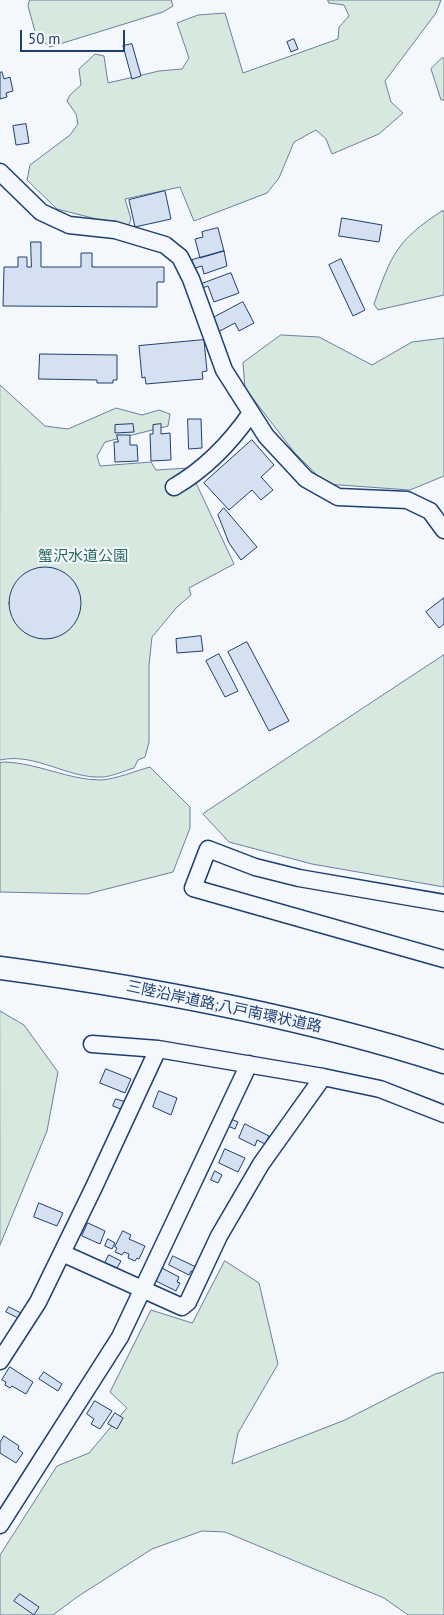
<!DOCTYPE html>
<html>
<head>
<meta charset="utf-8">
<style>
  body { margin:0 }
  #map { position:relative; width:444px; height:1615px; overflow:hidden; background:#f4f7fb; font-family:"PT Sans",sans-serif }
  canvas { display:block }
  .scale { position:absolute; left:20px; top:30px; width:105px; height:22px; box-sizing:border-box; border:2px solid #1d3f73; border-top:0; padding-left:6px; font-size:15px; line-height:18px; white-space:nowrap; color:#1d3f73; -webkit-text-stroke:4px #f4f7fb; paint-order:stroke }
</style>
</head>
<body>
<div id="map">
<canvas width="444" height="1615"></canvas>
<div class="scale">50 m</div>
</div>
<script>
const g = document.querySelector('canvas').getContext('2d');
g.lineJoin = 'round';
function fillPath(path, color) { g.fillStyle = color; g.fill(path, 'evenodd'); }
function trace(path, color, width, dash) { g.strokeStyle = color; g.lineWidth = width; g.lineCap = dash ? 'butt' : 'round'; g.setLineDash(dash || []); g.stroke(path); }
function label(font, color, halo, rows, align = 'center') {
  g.font = font + ' "PT Sans","Noto Sans JP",sans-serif'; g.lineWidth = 4; g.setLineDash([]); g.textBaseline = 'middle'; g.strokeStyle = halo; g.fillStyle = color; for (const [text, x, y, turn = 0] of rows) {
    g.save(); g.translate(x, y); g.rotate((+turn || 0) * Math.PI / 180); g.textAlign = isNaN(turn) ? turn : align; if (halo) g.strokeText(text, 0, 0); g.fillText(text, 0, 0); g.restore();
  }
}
const green = new Path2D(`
  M30 0H171L173 6 163 12 50 47 36 35 28 6Z
  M328 0H441L436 13 385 81 391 102 403 113 379 134 332 154 326 139 316 130 294 142 279 178 267 193 194 221 180 187 125 199 131 219 128 227 57 209 27 180 30 165 70 135 78 124 76 114 67 101 70 95 81 85 79 69 95 54 104 56 108 83 159 71 182 69 189 58 177 23 198 15 225 13 243 73 338 39 339 27 349 16 344 5 329 3Z
  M442 58H444V100H441L431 69Z
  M442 211H444V295L378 310 374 304C391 255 397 240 442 211Z
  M281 335 319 337 372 365 412 342 444 338V476L410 490 326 484 294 452 245 388 243 363Z
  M0 385 45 426 68 429 116 408 142 415 159 410 170 414 168 426 105 442 97 456 100 466 151 462 156 470 189 468 234 564 189 588 191 595 177 607 152 637 149 665V742L145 757 138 760 134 768C124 771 113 776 103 777 67 779 36 752 0 760Z
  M444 655V887L312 864 229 842 203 814Z
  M5 762C38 763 68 780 101 780 116 779 135 771 150 767L190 807V828L173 872 87 894 0 892V763Z
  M0 1011 24 1025 58 1072 47 1131 0 1245Z
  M225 1261 259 1283 278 1364 238 1433 232 1464 345 1420 435 1374 444 1372V1615H408L384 1598 225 1532 202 1531 152 1549 77 1597 53 1615H0V1555L57 1466 89 1453 127 1408 110 1392 151 1310 192 1323Z`);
fillPath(green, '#d7e8df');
trace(green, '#687fa3', 1);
const building = new Path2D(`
  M294 39 298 49 291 52 287 42Z
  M132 44 141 76 132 79 123 46Z
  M2 72 4 79 10 77 13 91 6 93 7 97 0 99V73Z
  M26 124 29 143 16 145 13 126Z
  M165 191 171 219 135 227 129 200Z
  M342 218 382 225 379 242 339 236Z
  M218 228 224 251 200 258 195 239 203 237 202 232Z
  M31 242H41V267H81V253H92V267H164V282H157V307L3 306 4 267H18V257H27V267H31Z
  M224 251 227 266 204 274 202 266 195 268 192 260Z
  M341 259 365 310 353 316 329 265Z
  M231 273 239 293 214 302 208 286 200 289 199 285Z
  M243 302 254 323 239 331 235 323 218 332 211 319Z
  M204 340 207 371 202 372 203 379 146 384 145 377 142 378 139 346Z
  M40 354 117 355V380H113V383H97V380L39 379Z
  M188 419H201L202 448 189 449Z
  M133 424 134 432 115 433V425Z
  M161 424V434L170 433 171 460 151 461 150 434H153V425Z
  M117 435H130V445H137L138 461 115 462 114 442H118Z
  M252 440 274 465 261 477 273 490 261 500 252 490 229 510 204 483Z
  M224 508 257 547 241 560 229 543 218 515Z
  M9 603a36 36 0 1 1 72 0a36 36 0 1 1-72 0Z
  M444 598V624L439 628 426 612Z
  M201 636 203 651 177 653 176 639Z
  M247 642 289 721 269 731 228 652Z
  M219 654 238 691 225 697 206 661Z
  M106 1069 131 1079 125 1093 100 1083Z
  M159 1091 177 1098 171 1115 153 1107Z
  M116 1099 126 1102 123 1110 113 1106Z
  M231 1119 238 1122 235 1129 228 1126Z
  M245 1124 269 1136 265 1144 257 1140 255 1146 239 1138Z
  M225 1149 245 1158 238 1172 219 1163Z
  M215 1171 222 1175 218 1183 211 1180Z
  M39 1203 63 1213 57 1226 34 1217Z
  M88 1223 105 1231 100 1244 82 1236Z
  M123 1231 131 1235 129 1239 145 1246 139 1259 137 1258 135 1261 128 1258 129 1254 124 1252 122 1255 115 1252 117 1248 115 1247Z
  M108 1239 115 1243 112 1249 105 1246Z
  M109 1255 121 1261 117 1268 105 1263Z
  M173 1256 198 1268 196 1273 191 1271 189 1275 169 1265Z
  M162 1268 179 1277 177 1282 180 1283 176 1291 156 1281Z
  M9 1307 21 1313 18 1318 6 1312Z
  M10 1367 33 1382 26 1394 12 1386 10 1388 5 1385 6 1382 2 1380Z
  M44 1372 62 1384 58 1391 39 1379Z
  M95 1401 112 1411 100 1429 91 1424 94 1419 87 1414Z
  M115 1413 123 1418 117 1429 108 1424Z
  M4 1436 19 1446 18 1449 23 1453 16 1463 0 1453V1443Z
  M20 1594 39 1607 34 1615 14 1601Z`);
fillPath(building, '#d5e0f0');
trace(building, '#1d3f73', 1);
const minor = new Path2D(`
  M0 172 41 212 69 225 115 230 165 245 180 257 191 279 224 370 266 436 306 479 338 497 407 500 430 511 444 530
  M174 487C205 469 231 442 251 413
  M444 903 299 878 255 867 208 849 193 888 444 959
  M92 1044 158 1049 323 1077 380 1089 444 1114
  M62 1253 182 1307 188 1302 219 1236 261 1164 323 1077
  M0 1361 38 1302 94 1187 158 1049
  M0 1525 120 1337 249 1064`);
const highway = new Path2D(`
  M0 968C150 988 300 1016 444 1062`);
trace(minor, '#1d3f73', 19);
trace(highway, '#1d3f73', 25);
trace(minor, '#f4f7fb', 16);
trace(highway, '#f4f7fb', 22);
label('15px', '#2c6c60', '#f4f7fb', [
  ["蟹沢水道公園",83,557]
]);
label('15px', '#1d3f73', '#f4f7fb', [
  ["三陸沿岸道路;八戸南環状道路",224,1007,12]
]);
</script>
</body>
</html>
